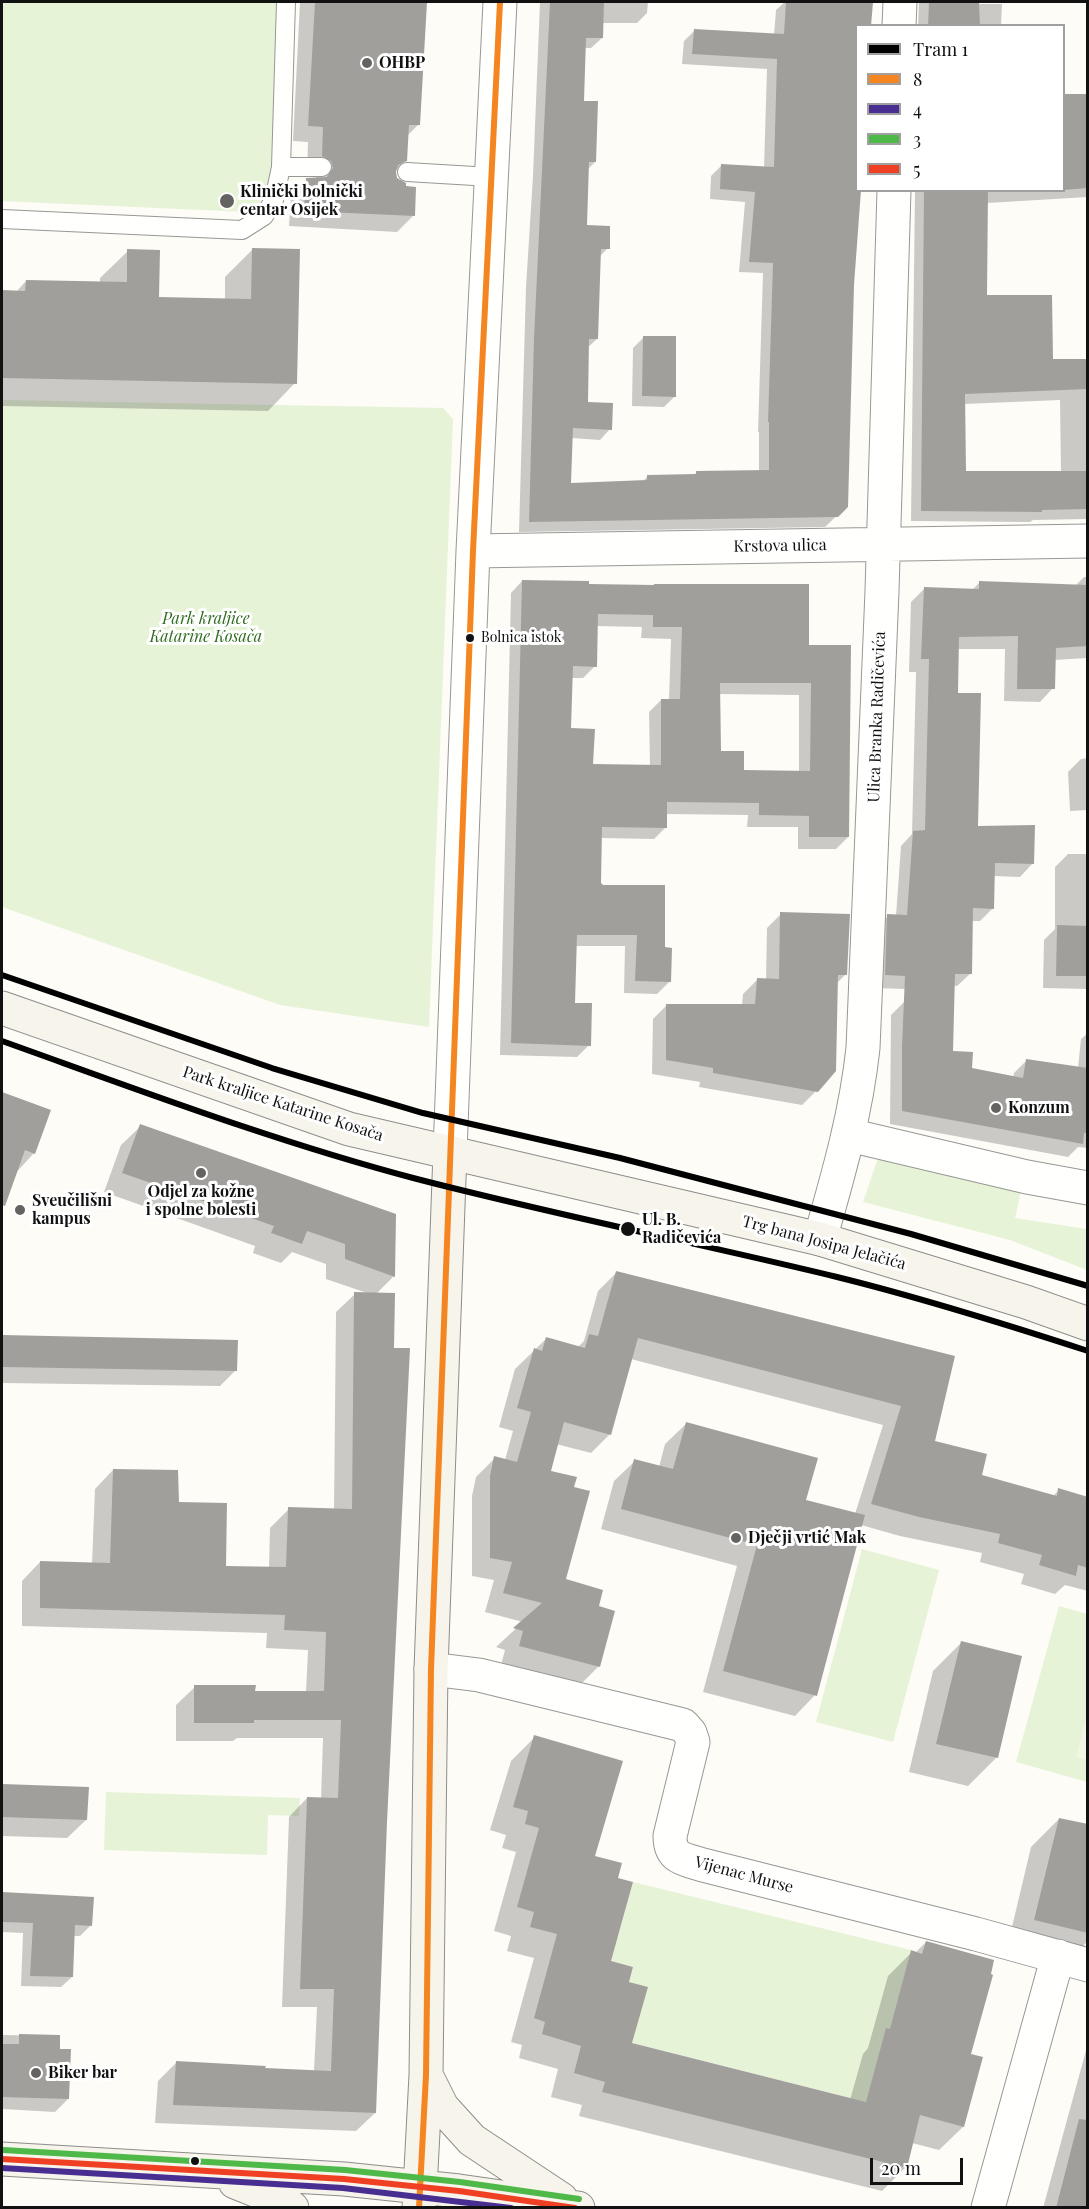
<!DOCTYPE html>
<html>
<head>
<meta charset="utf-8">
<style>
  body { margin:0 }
  #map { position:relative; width:1089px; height:2209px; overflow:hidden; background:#fdfcf7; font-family:"Playfair Display",serif }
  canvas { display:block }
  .frame { position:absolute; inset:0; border:3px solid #111; pointer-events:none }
  .legend { position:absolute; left:855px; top:24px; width:210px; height:168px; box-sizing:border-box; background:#fff; border:2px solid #a0a0a0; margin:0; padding:8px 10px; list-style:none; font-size:18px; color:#111 }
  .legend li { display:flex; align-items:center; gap:12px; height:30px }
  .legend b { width:30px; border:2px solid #a0a0a0 }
  .scale { position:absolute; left:870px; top:2158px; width:93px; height:27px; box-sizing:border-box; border:3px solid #111; border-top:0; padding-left:8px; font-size:18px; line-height:21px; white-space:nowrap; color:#111; -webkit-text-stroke:4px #fff; paint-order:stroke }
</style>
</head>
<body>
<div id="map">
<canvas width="1089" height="2209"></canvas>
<div class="frame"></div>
<ul class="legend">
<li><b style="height:8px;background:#000"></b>Tram 1</li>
<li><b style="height:8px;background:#f58520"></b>8</li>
<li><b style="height:8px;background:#492e92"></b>4</li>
<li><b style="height:8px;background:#4eb848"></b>3</li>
<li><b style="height:8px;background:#ef4023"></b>5</li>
</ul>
<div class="scale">20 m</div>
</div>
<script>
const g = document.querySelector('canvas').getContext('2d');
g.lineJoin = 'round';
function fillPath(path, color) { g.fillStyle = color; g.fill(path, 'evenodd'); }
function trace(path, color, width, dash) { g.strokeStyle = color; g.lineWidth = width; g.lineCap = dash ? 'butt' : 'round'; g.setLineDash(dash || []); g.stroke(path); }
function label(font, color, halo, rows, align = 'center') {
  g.font = font + ' "Playfair Display",serif'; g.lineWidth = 6; g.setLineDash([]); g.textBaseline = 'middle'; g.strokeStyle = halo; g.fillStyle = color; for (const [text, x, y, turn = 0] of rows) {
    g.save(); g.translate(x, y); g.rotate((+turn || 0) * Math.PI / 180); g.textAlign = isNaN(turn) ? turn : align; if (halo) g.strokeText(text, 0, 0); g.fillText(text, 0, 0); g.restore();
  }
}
fillPath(new Path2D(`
  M2 2H288L272 193 246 212 2 201Z
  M2 400 443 408 453 419 429 1027 280 1005 2 907Z
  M879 1155 1021 1191 1015 1218 1087 1229V1270L1010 1240 863 1202Z
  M862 1549 939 1570 893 1742 816 1722Z
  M1059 1606 1087 1614V1782L1016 1762Z
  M106 1792 300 1798 299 1816 268 1815 267 1855 104 1850Z
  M633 1882 911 1950 895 2012 904 2015 866 2102 632 2043 647 1987 629 1982 633 1967 593 1957 618 1937Z`), '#e7f3d7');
fillPath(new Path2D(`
  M1087 1715 1088 1760H1087L1076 1757Z`), '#f0f6e1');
fillPath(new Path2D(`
  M300 2H425L419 124 407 136 406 160 394 172 413 216 397 232 289 226 291 196 307 180 317 179 316 177 307 172 308 142 293 141Z
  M540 2H648L647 13 637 23H602V38L591 48H584L582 102 595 162 588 169 585 227 608 248 599 257 597 339 587 348V403L610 429 600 440 571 438 570 484 642 482 647 477 693 476 697 472H759V432H758L763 273 739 272 745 202 710 199 711 176 721 166 764 168 767 69 682 64 684 41 694 31 774 35 776 10 785 2H872L870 26H856V190L847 506 825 527 519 532 526 287 533 176Z
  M919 2H978V4H1002L1001 26H918Z
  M1064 96H1088V197L987 203 985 297 1051 361H1088V519L1033 520 1030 522 911 521 915 190H1064ZM1060 400 1061 473H965L964 404Z
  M253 249 295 383 268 411 2 406V292H16L26 281 100 283V278L128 251 158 299 225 300V277Z
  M643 338 675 396 664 407 632 406 633 348Z
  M1084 577H1088V658L1054 660 1053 688 1040 702 1004 701 1005 649H957L956 694 977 828 1033 863 1020 877 994 876 993 908 980 921H971V973L957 986 911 985 907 989 872 988 875 929 888 916H896L901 846 912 834 916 672H909L911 602 924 589 972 590 979 583 1075 586Z
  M522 581 587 585 808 646 848 837 836 849H798V827H747L748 815 666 814 665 828 654 839 600 838V884L664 949 669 982 657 994 624 993 625 946H575L574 1004 589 1045 577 1057 500 1055 511 593ZM596 626 642 627 641 638 671 639 669 700H661L649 712 650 767 591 766 569 729 571 678H583L595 666ZM718 694 799 695V772H743L719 752Z
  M1088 758V810L1070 811 1068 772 1081 759Z
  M1068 854H1088V989L1043 988 1044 940 1055 929V867Z
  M781 914 846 974 837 983 816 1091 802 1105 699 1087 700 1082 652 1074 653 1019 667 1005H742L743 994 757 980H766L767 928Z
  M904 1002 951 1053 970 1070 1013 1078 1014 1073 1027 1060 1078 1068 1081 1039 1088 1033V1148L1078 1147 1068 1157 890 1124 891 1015Z
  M2 1093 49 1111 34 1153 2 1188Z
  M141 1126 395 1215 394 1276 376 1294 385 1822 375 2113 356 2131 155 2123 158 2081 176 2063 314 2072 317 2007H282L289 1817 307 1798 321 1799 323 1738H237L233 1741H176V1705L195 1687 254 1692H306L308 1650 266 1648 267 1633 22 1626V1581L40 1562 92 1564 95 1489 113 1470 177 1504 224 1567 269 1568 270 1528 289 1509 334 1510 336 1312 355 1294 367 1293 326 1279V1264L292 1252 281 1263 253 1253 255 1246 104 1192 121 1145Z
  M617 1272 953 1357 933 1442 980 1476 1052 1497 1059 1490 1088 1499V1591L1065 1585 1055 1594 1021 1584 1024 1574 980 1562 982 1553 900 1536 861 1525 815 1695 795 1716 703 1692 737 1566 601 1529 614 1481 635 1461 659 1467 665 1444 686 1424 804 1501 855 1514 883 1425 631 1359 610 1434 591 1453 556 1444 549 1472 572 1488 564 1580 597 1608 599 1666 580 1685 501 1665 505 1650 496 1647 523 1622 485 1612 494 1580 472 1576V1496L476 1477 495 1458 505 1460 513 1431 499 1427 515 1369 546 1339 578 1347 584 1341 598 1291Z
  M2 1336 236 1341V1370L220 1386 2 1383Z
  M961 1643 1020 1657 996 1758 968 1786 909 1772 933 1671Z
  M535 1737 594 1857 616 1879 609 1962 627 1983 630 2044 850 2100 863 2054 868 2048 888 1976 912 1952 915 1953 926 1942 969 2055 963 2127 939 2150 912 2143 905 2168 882 2191 579 2116 582 2105 551 2097 558 2069 519 2058 522 2045 511 2042 534 1958 507 1951 511 1936 494 1931 516 1852 502 1848 506 1835 490 1830 511 1761Z
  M2 1785 87 1788 86 1820 67 1838 2 1836Z
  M1059 1819 1088 1826V1941L1066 1962 1007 1948 1031 1847Z
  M2 1893 92 1898 91 1925 80 1936H73L72 1977 61 1987 21 1986 23 1933 2 1932Z
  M2 2035 59 2036V2050L68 2099 55 2112 2 2109Z
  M1088 2043V2208H1043Z`), '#0003');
fillPath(new Path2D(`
  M315 2H427L420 125H409L407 161 398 165 396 172 397 178 406 183V186L416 187 415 216 304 211 306 178 327 177 333 168 331 161 322 156 323 127 308 126Z
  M550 2H604L603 38H586L584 101H598L596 162H589L587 225 610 226V249H601L598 339H589L588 402 613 403 612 430 573 428 571 483 647 480V475L696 474V471L769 470V422H768L773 263 749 262 755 192 720 189 721 164 774 167 777 59 692 54 694 29 784 34 786 2H873L871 26H856V190H861L854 285 848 507 838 517 529 522 534 338Z
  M929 2H979L980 26H928Z
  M1064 94H1088V188L1064 190Z
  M924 190H988L987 295H1052L1053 359H1088V389L965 394 966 471H1088V509L1042 510V512L921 511Z
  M252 248 300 249 297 384 2 378V290L25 291 26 280 127 282V249L160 250 159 297 251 299Z
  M643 336H676V397L642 396Z
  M522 580 589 581V584L654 585V584H809V645H851L849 837H809V816L759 815V803L667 802V828L602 827 601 883 603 885H665V947L672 948 671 982 635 981 637 935H577L575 1003H592L591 1046 511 1043ZM598 614 653 615V627H682L680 699H661V765L593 764 595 729 571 728 573 666 597 667ZM720 683H811L810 771 744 770V751H721Z
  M979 581 1088 585V646L1056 648 1055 689H1017L1018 636 959 637 958 693H981L978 826 1035 825 1034 864 995 863 994 909 973 908 972 974H955L953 1051 973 1052 972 1068 1023 1078 1026 1059 1088 1068V1133H1084L1083 1144 902 1111V1046L905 976 885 975 887 914 907 915 913 831 925 830 929 659H921L924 587 979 589Z
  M780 912 850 914 847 975H838L836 1071 818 1092 713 1073V1068L666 1060V1004H755L757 978 779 979Z
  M1057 925 1088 926V976H1056Z
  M2 1092 51 1110 35 1154 25 1150 5 1206 2 1205Z
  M140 1124 396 1214 395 1277 345 1259V1244L307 1231 302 1244 271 1233 274 1226 122 1173Z
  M616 1271 955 1356 935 1441 987 1454 982 1475 1057 1496 1058 1488 1088 1497V1568L1078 1565 1076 1576 1039 1565 1042 1555 998 1543 1000 1534 919 1517 871 1504 901 1406 638 1338 611 1435 564 1422 551 1471 577 1477 574 1487 590 1491 566 1579 603 1590 599 1606 615 1611 600 1667 519 1646 523 1631 513 1628 542 1603 503 1593 512 1562 490 1558V1476L494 1456 517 1462 531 1412 517 1408 534 1348 542 1351 546 1337 585 1348 589 1334 598 1336Z
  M354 1292 395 1293 394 1348H410L387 1822 376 2113 173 2105 176 2061 266 2066 265 2068 331 2071 334 1989H300L307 1797 338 1798 341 1720H254V1723H194V1685H256L255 1691H324L326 1632 284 1630 285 1615 40 1608V1561L110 1563 113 1469 178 1470 179 1502 227 1503 226 1566 286 1567 288 1507 352 1509Z
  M2 1335 238 1340 237 1371 2 1367Z
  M686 1422 818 1458 806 1500 865 1515 817 1696 723 1671 757 1545 621 1509 634 1459 673 1469Z
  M961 1641 1022 1656 998 1758 936 1744Z
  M534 1735 623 1761 595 1856 622 1863 618 1878 633 1882 611 1961 633 1967 629 1982 648 1987 632 2043 866 2102 886 2028 890 2029 911 1950 922 1954 926 1941 994 1960 991 1974 993 1975 971 2054 983 2057 964 2127 920 2115 907 2168 602 2092 605 2082 574 2073 581 2046 542 2034 545 2022 534 2018 557 1934 530 1927 534 1912 517 1907 539 1828 525 1824 528 1811 513 1807Z
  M2 1784 89 1787 87 1820 2 1817Z
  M1059 1818 1088 1824V1933L1034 1920Z
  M2 1892 94 1897 92 1926 75 1925 73 1977 30 1976 33 1923 2 1922Z
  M19 2034 60 2035V2049H71L69 2099 2 2097V2044H19Z
  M1079 2119 1088 2120V2208H1056Z`), '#a19f9c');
const lane = new Path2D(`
  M281 167H322
  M407 172 491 177
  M2 219 242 230 264 216 274 200 281 167 286 2`);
const street = new Path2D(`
  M899 26 900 2
  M473 551 1088 541
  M849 1135 1027 1177 1088 1188
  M450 1152 473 551 500 2
  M820 1239C838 1176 856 1114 863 1048L882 591 894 190
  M431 1669 479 1675 683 1725 690 1733 693 1742 670 1836C670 1859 684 1859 703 1865L976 1934 1088 1965
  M988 2208 1058 1956`);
const secondary = new Path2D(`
  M2 1008 349 1129 820 1239 1026 1302 1088 1324
  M426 2075 442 2107 472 2140 561 2199
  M2 2159 344 2179 459 2191 578 2208
  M235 2182 285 2202 292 2208
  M419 2208 426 2075 431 1669 450 1152`);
trace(lane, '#979795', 20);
trace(street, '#979795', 35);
trace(secondary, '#8e8d8b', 35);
trace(lane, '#fffffe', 18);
trace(street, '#fffffe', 33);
trace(secondary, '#f6f4eb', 33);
trace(new Path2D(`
  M419 2208 426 2075 431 1669 473 551 500 2`), '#f58520', 6);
trace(new Path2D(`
  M2 2168 343 2188 511 2208`), '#492e92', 6);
trace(new Path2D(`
  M3 2150 345 2170 460 2182 579 2199`), '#4eb848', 6);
trace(new Path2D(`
  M2 2159 344 2179 459 2191 575 2208`), '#ef4023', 6);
trace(new Path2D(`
  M2 975 272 1068 423 1113 620 1158 911 1234 1088 1286
  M2 1041C139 1090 276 1142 417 1179 556 1215 697 1243 837 1277 922 1298 1005 1324 1088 1351`), '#000', 6);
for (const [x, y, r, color] of [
  [367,63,6,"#646362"],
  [227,201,8,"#646362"],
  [470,638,5,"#111"],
  [996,1108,6,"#646362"],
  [201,1173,6,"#646362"],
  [20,1210,6,"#646362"],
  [628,1229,8,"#111"],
  [736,1538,6,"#646362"],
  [36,2073,6,"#646362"],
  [195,2161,5,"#111"]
]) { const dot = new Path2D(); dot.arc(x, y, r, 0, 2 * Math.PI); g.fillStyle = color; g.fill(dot); trace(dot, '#fff', 2); }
label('14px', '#111', '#fff', [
  ["Bolnica istok",481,638]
], 'left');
label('bold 16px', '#111', '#fff', [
  ["OHBP",379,63],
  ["Klinički bolnički",240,192],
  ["centar Osijek",240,210],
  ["Konzum",1008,1108],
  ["Odjel za kožne",201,1192,"center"],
  ["i spolne bolesti",201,1210,"center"],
  ["Sveučilišni",32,1201],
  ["kampus",32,1219],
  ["Dječji vrtić Mak",748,1538],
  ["Biker bar",48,2073]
], 'left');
label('16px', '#111', '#fff', [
  ["Krstova ulica",780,546,-1],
  ["Ulica Branka Radičevića",877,717,-88],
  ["Park kraljice Katarine Kosača",283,1104,18],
  ["Trg bana Josipa Jelačića",824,1243,15],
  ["Vijenac Murse",744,1875,15]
]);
label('italic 16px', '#2f6b1f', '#fff', [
  ["Park kraljice",206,619],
  ["Katarine Kosača",206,637]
]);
label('bold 16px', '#111', '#fff', [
  ["Ul. B.",642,1220],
  ["Radičevića",642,1238]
], 'left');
</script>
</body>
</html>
